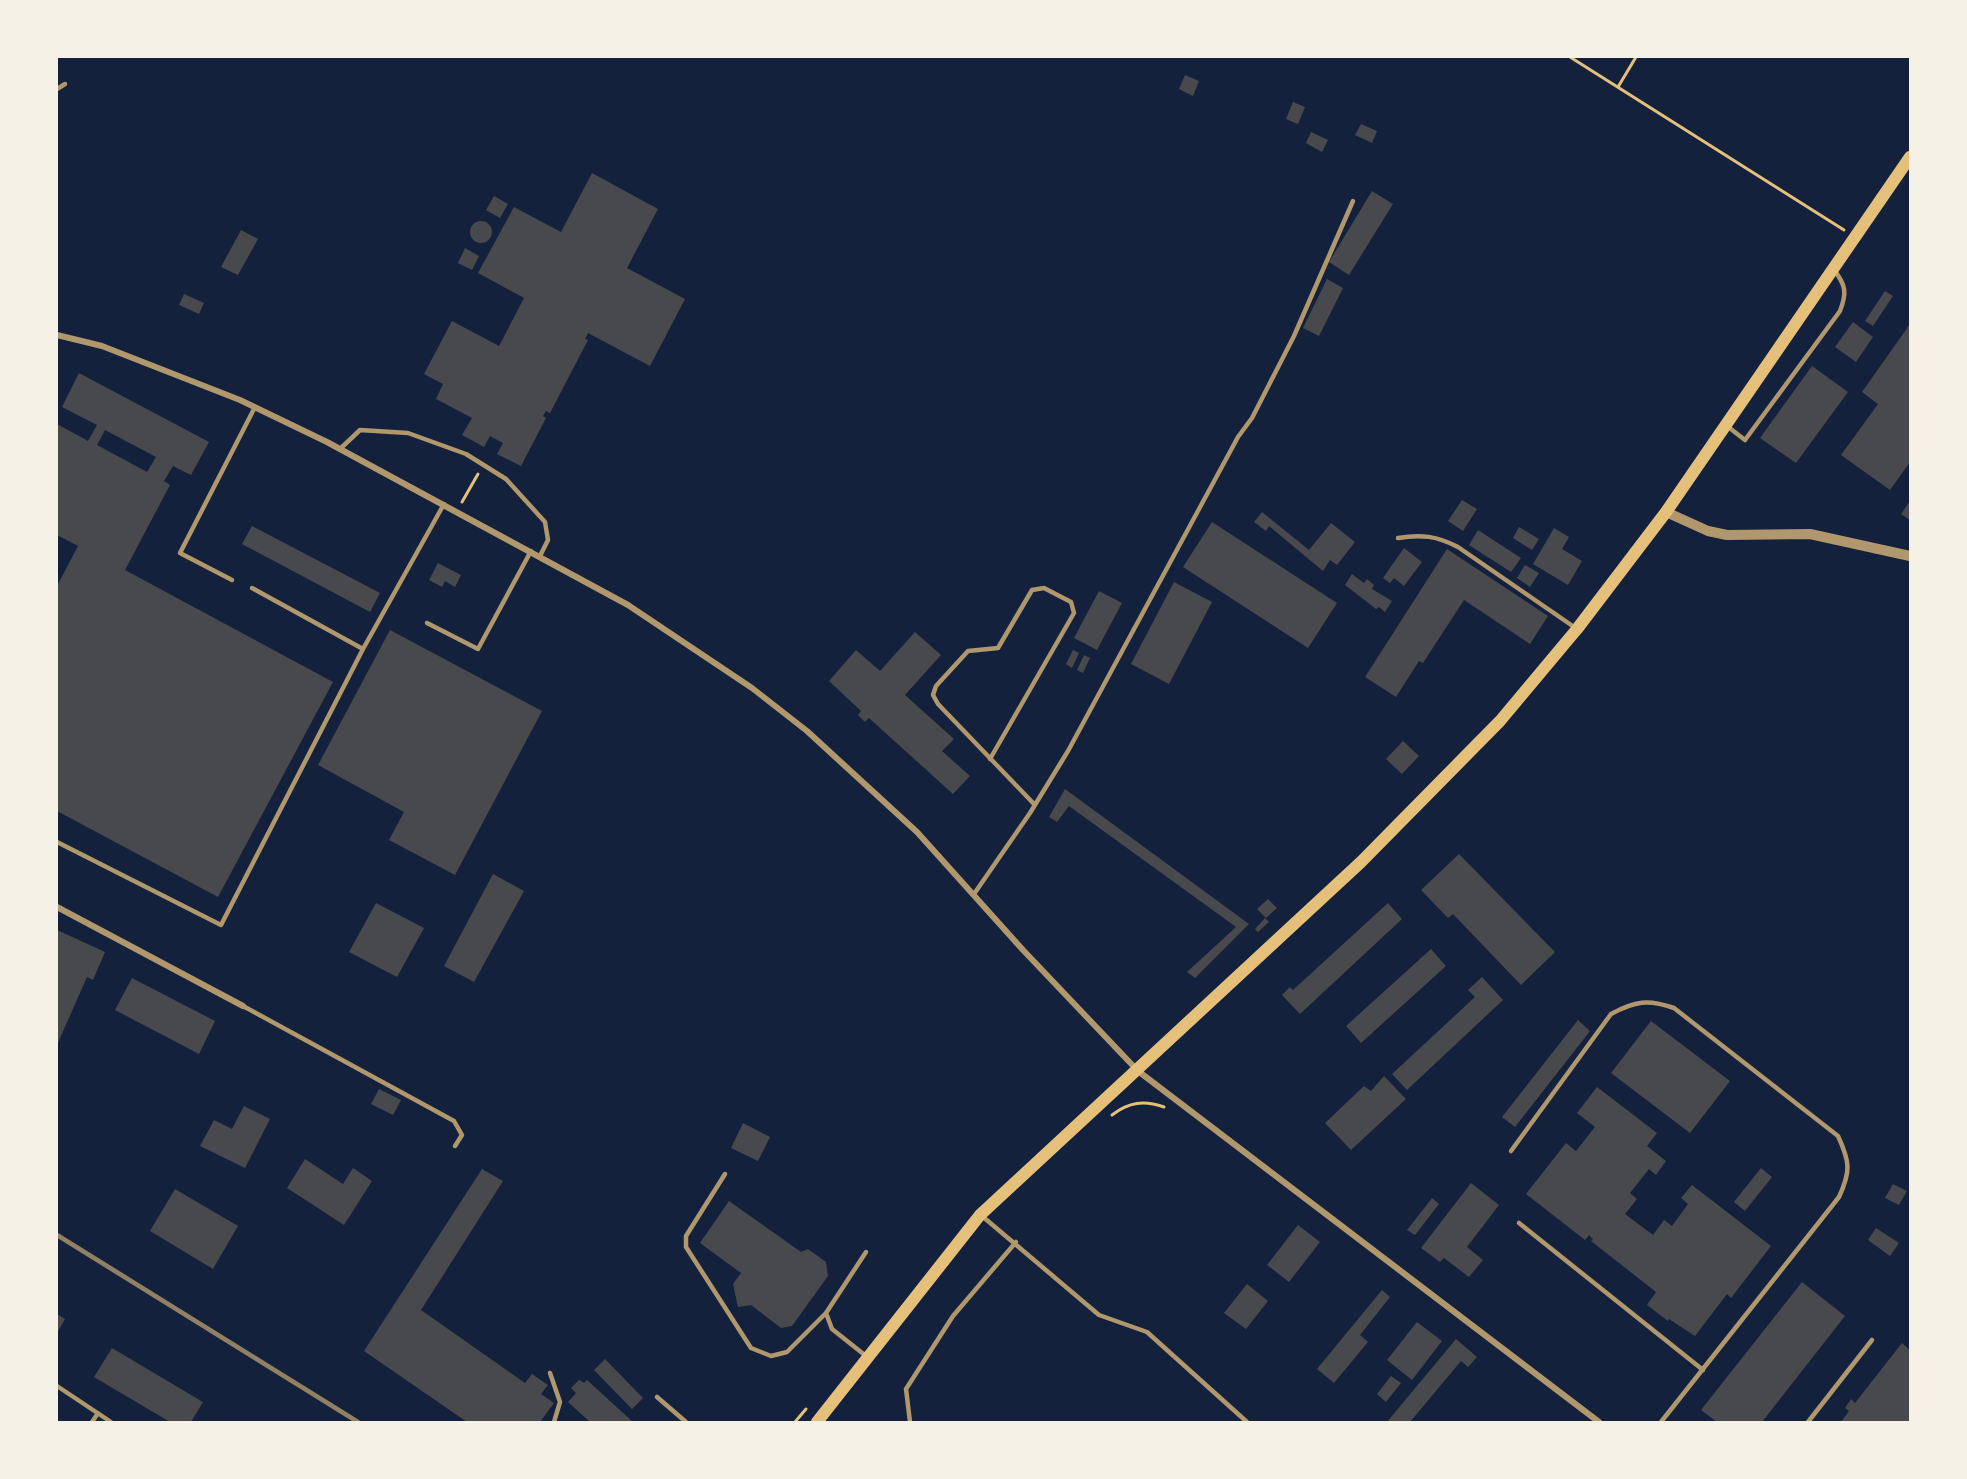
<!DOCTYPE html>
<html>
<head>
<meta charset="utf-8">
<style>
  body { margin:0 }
  #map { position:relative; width:1967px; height:1479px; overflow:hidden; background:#14213d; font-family:"DejaVu Sans",sans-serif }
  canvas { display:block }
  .frame { position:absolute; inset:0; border:58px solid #f6f1e7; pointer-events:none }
</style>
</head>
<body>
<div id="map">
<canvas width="1967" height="1479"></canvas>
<div class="frame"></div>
</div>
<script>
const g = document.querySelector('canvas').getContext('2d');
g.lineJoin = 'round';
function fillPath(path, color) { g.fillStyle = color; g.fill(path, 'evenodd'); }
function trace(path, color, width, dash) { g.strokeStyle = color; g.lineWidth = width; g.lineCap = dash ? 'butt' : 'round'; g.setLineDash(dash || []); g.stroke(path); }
fillPath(new Path2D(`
  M1185 75 1199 81 1193 96 1179 89Z
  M1293 102 1305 107 1298 124 1286 119Z
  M1361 124 1377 131 1372 143 1355 135Z
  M1311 132 1328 140 1322 152 1306 143Z
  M592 173 658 209 627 268 685 299 650 366 588 333 585 339 588 340 550 413 546 411 543 416 546 418 521 466 497 454 503 443 490 436 484 447 462 435 472 418 436 399 443 384 424 374 452 321 499 346 524 298 478 273 514 207 561 232Z
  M1372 191 1393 204 1349 275 1329 262Z
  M494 196 508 204 500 218 486 210Z
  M470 232a11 11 0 1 1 22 0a11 11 0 1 1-22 0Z
  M241 230 258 239 238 275 221 267Z
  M465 248 479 256 472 270 458 263Z
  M1327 279 1343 288 1319 336 1303 328Z
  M1885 291 1893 296 1873 326 1865 321Z
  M184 294 204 303 199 314 179 305Z
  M1853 322 1873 337 1856 362 1835 347Z
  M1910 324V462L1890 490 1841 455 1878 404 1862 392Z
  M1812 366 1848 392 1796 463 1760 438Z
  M79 373 209 442 191 475 173 466 164 481 170 485 125 570 333 682 218 897 57 811V586L78 546 57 535V424L88 441 97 425 62 407ZM105 430 156 457 147 472 97 445Z
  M1462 500 1477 509 1463 531 1448 521Z
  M1910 501V520L1901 514Z
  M1262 512 1309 550 1331 523 1355 542 1337 565 1330 560 1323 571 1269 526 1266 531 1254 522Z
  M1212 522 1337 603 1308 648 1183 567Z
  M252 526 380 593 370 612 242 544Z
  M1519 527 1539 539 1532 550 1513 538Z
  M1554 528 1569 537 1562 549 1582 561 1568 585 1533 564Z
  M1478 530 1521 558 1511 572 1469 545Z
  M1404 548 1422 562 1404 586 1394 578 1390 583 1383 578Z
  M1447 549 1548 616 1530 644 1464 600 1423 663 1419 661 1396 697 1365 677Z
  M438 563 461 575 455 587 445 581 442 587 429 580Z
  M1525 565 1539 573 1530 587 1517 578Z
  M1352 574 1364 583 1367 579 1374 585 1372 589 1392 601 1385 612 1379 607 1376 609 1345 585Z
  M1174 582 1212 602 1169 684 1131 664Z
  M1099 591 1122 603 1097 650 1074 638Z
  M390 630 542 711 455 875 389 840 404 812 318 765Z
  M915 632 941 655 905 695 954 739 942 751 970 776 953 794 869 718 865 722 858 715 861 711 829 681 856 650 880 671Z
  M1073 650 1079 653 1072 668 1066 664Z
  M1084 655 1090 658 1083 673 1077 670Z
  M1403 741 1419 756 1402 774 1386 759Z
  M1065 789 1249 924 1195 978 1187 972 1236 927 1069 806 1057 822 1049 817Z
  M1459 854 1555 952 1521 985 1453 914 1448 918 1421 890Z
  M493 874 524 891 474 982 444 966Z
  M1268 899 1277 908 1266 918 1257 909Z
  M376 903 424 928 397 977 349 952Z
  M1388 903 1402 919 1300 1014 1282 995 1290 987 1293 990Z
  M1265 918 1269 922 1258 932 1255 929Z
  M57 930 105 952 93 980 87 977 57 1045Z
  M1431 949 1446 966 1361 1043 1346 1026Z
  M1482 977 1503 1000 1407 1090 1392 1074 1475 997 1468 990Z
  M132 978 215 1021 199 1054 115 1010Z
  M1578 1020 1590 1031 1515 1127 1502 1117Z
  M1651 1021 1730 1081 1690 1133 1611 1073Z
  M1384 1076 1406 1099 1351 1150 1325 1123 1364 1086 1371 1091Z
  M1597 1087 1657 1133 1647 1146 1666 1161 1656 1175 1649 1169 1630 1193 1637 1199 1625 1214 1653 1235 1664 1220 1672 1226 1688 1204 1681 1198 1692 1185 1771 1246 1731 1298 1727 1294 1695 1336 1669 1319 1668 1321 1647 1305 1656 1292 1591 1241 1593 1239 1589 1235 1585 1240 1526 1194 1566 1143 1576 1151 1595 1127 1577 1113Z
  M379 1089 401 1100 393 1115 371 1104Z
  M244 1106 270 1119 245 1168 200 1146 214 1120 232 1129Z
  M743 1123 770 1137 758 1161 731 1148Z
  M305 1159 343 1184 353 1168 372 1181 344 1225 287 1188Z
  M1761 1168 1772 1177 1745 1211 1734 1202Z
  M482 1169 503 1181 421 1310 525 1383 532 1374 548 1385 541 1394 554 1403 540 1422H467L364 1351Z
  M1471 1183 1499 1205 1467 1247 1483 1260 1469 1277 1444 1258 1440 1262 1421 1248Z
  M1893 1184 1907 1191 1899 1205 1885 1198Z
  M175 1189 238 1226 213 1269 150 1231Z
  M1432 1198 1439 1204 1415 1235 1407 1230Z
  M729 1201 801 1252 808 1249 826 1262 828 1276 792 1326 781 1328 751 1305 738 1307 733 1284 741 1273 700 1243Z
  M1298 1225 1320 1242 1289 1282 1267 1265Z
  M1876 1228 1899 1243 1890 1256 1868 1240Z
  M1802 1282 1845 1316 1762 1422H1717L1701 1410Z
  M1247 1284 1268 1301 1246 1329 1224 1313Z
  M1382 1290 1390 1297 1360 1335 1368 1342 1334 1383 1317 1369Z
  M57 1314 65 1319 57 1333Z
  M1417 1322 1442 1341 1412 1380 1387 1360Z
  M1456 1339 1477 1357 1468 1367 1461 1361 1410 1422H1387Z
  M1902 1343 1910 1350V1422H1841L1849 1411 1845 1408 1851 1399 1855 1403Z
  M112 1348 203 1402 191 1422H170L94 1377Z
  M605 1359 643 1398 632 1409 594 1370Z
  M1391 1376 1401 1383 1386 1402 1377 1394Z
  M579 1380 584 1383 587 1380 633 1422H590L568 1402 576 1393 571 1388Z`), '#48494c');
trace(new Path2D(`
  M1570 57 1844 230
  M1618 87 1636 57
  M462 502 478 474
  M1112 1115C1129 1102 1144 1100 1164 1107
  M795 1422 806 1409`), '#e5c07b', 3);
trace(new Path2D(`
  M57 89 65 84
  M1727 426 1745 440 1840 311C1847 293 1846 285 1834 270
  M340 449 360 430 408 433 466 454 506 479 545 522 548 540 540 556
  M1398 538C1421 534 1437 536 1458 547L1577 629
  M232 580 180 553 255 407
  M252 588 363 649 444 504
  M427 623 478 649 531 551
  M990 759 1074 613 1071 602 1044 588 1032 590 998 648 968 651 936 686 933 695 938 704 1035 805
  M57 842 221 925 363 649
  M974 894 1030 813 1068 751 1238 437 1252 418 1294 336 1353 201
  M243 1006 454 1121 462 1135 455 1146
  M1511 1151 1611 1014C1635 1001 1648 999 1674 1008L1838 1136C1850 1162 1851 1171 1839 1197L1661 1422
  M725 1174 686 1236V1247L751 1348 771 1356 787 1352 826 1313
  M982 1216 1099 1315 1147 1332 1247 1422
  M1519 1223 1703 1370
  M866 1252 826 1313 832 1329 866 1356
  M550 1373 560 1402 554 1422
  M57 1386 111 1422
  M657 1397 686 1422
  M92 1422 98 1413
  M910 1422 906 1389 953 1316 1016 1242
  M1808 1422 1872 1340`), '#b1986c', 4.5);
trace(new Path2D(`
  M57 335 102 346 240 400 327 442 628 605 752 688 807 731 917 832 1023 950 1138 1071 1599 1422
  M57 907 243 1006`), '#b1986c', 6);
trace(new Path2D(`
  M1666 512 1708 531 1727 535 1810 534 1910 556`), '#b1986c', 10);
trace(new Path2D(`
  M817 1422 980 1215 1361 862 1500 721 1577 629 1666 512 1910 157`), '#e5c07b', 12);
trace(new Path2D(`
  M57 1235 358 1422`), '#918062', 4.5);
</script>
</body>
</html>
